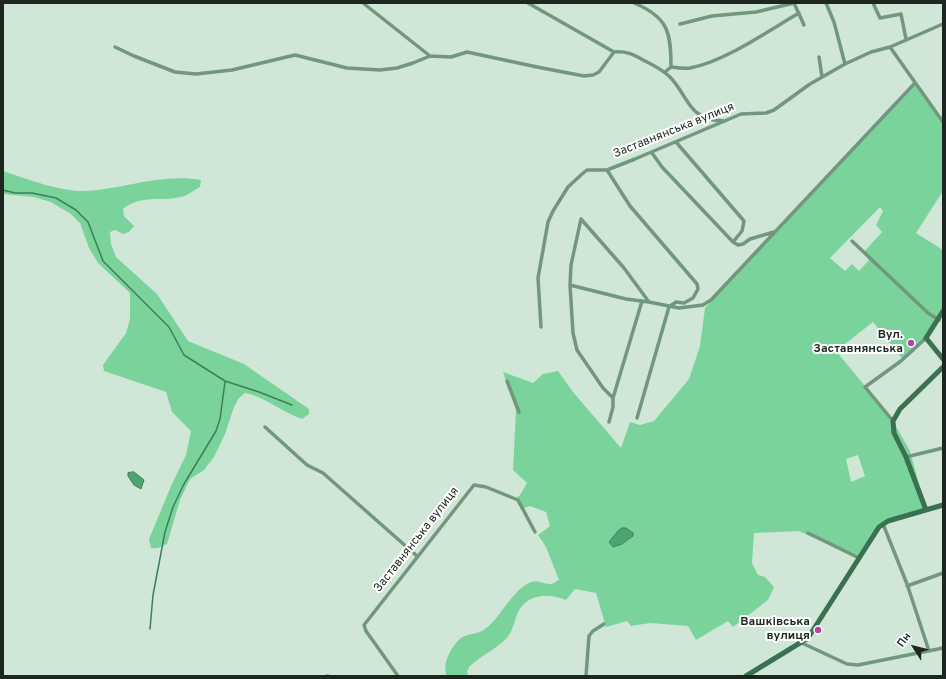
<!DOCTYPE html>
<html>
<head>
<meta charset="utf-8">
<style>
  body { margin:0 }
  #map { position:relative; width:946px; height:679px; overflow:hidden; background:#d0e7d7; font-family:Overpass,sans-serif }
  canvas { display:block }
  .frame { position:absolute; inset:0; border:4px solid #1d2620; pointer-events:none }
  .north { position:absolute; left:894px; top:627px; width:40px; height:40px; -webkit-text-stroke:3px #fff; paint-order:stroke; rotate:306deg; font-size:11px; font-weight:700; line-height:16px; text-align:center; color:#1d2620 }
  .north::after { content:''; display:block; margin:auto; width:14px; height:18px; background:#1d2620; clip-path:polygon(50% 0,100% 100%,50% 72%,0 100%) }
</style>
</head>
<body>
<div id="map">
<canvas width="946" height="679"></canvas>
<div class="frame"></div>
<div class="north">Пн</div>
</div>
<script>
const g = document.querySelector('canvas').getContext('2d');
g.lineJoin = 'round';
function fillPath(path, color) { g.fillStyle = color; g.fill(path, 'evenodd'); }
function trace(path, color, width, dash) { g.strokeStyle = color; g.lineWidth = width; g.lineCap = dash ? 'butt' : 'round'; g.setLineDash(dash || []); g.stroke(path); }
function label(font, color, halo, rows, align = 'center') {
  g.font = font + ' Overpass,sans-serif'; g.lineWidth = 4; g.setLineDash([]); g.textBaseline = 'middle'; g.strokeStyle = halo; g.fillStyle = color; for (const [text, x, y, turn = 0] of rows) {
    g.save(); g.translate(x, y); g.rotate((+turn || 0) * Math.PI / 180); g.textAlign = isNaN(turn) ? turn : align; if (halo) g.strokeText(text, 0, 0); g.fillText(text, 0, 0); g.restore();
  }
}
fillPath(new Path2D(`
  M916 84 943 123V191L916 233 943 250V310L928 337 902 358 873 322 836 351 890 416 910 451 926 510 888 522 880 528 859 559 799 531 754 533 752 563 758 575 765 577 774 587 768 600 733 627 728 621 696 640 688 626 650 623 631 626 627 621 606 627 596 593 575 589 566 600C549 593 528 593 518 612 514 622 513 632 505 640 494 650 481 656 470 666L467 671 468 676H447C441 665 452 645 461 638 473 631 478 637 491 624 504 611 513 590 531 582 539 579 545 585 552 584L559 580 546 547 538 535 550 526 546 512 530 506 521 509 515 499 520 495 527 483 513 470 516 410 503 372 533 383 543 374 558 371 573 392 621 448 630 422 640 425 654 421 689 379 700 346 705 308ZM880 207 883 211 876 225 882 232 863 253 869 260 859 271 852 264 845 271 830 258ZM858 455 865 476 851 482 846 459ZM618 531 630 539 622 544 613 547 609 542Z
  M3 171C27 179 61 192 86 191 124 189 162 173 201 180L200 187C194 190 187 196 181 197 161 202 141 194 123 209L124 216 134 226 129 232 123 234 115 230 110 232 111 244 116 257 157 294 188 341 244 364 309 409V414L302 419C283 413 264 396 245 393L239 398 234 407 225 434 214 457 204 470 190 479 180 500 167 544 158 548H151L149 539 172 484 186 455 191 431 172 412 166 392 104 371 103 365 126 333 130 319V293L98 263 89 248 80 223 71 214 51 202 34 197 3 194Z`), '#7bd39c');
const water = new Path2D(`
  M134 472 144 480 141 489 134 485 128 476V473Z
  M622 528H626L633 533V536L622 544 613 547 609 542 618 531Z`);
fillPath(water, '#4aa570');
trace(water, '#3c7f58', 1);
trace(new Path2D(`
  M3 190 15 193H32L56 198 76 210 88 222 103 261 169 327 184 355 225 381 259 392 292 405
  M150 629 153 595 165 532 173 507 184 484 216 431 220 419 225 382`), '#3c7f58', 1.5);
trace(new Path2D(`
  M363 3 430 56
  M528 3 614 52
  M634 3C668 17 671 32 671 67
  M794 3 804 25
  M826 3 834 22 845 64
  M873 3 880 18 901 14 906 39
  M680 24 712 16 756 12 794 3
  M115 47 134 56 175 72 196 74 232 70 295 55 347 68 380 70 397 68 413 63 430 56 451 57 467 52 537 67 584 76 593 75 599 72 614 52C626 51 633 54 643 60 653 65 662 69 670 77 690 98 687 120 725 121
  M890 47 943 122
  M819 57 822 77
  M665 72 671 67C678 68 683 69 690 68 724 62 768 31 799 13
  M676 142 744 221 742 231 733 242
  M652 153 662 167 733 242 738 245 743 244 750 239 774 232
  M607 170 630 206 697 284 698 289 693 298 684 303 676 302 669 307 637 418
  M581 219 624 268 649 302 679 308 703 305 711 300 915 83
  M581 219 571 265 570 285 573 333 577 350 603 388 613 398V407L609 422
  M852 241 928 313 939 320
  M570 285 626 299 649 302
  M541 327 538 278 548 222 553 211 568 187 582 174 587 170H607L635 159 741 114 766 113 774 110 810 84 845 64 871 52 890 47 943 24
  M507 381 519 412
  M613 398 642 301
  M893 421 865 387 901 361 926 338
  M265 427 307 465 323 473 417 556
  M906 457 943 448
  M883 524 907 584 929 651
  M808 533 859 558
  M907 586 943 573
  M802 643 847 664 858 665 943 648
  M327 676H328
  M398 676 366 631 364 625 474 485 486 487 518 500 535 532
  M586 676 589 636 593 631 604 624`), '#72967e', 3.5);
trace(new Path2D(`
  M943 311 926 338 943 359
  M926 510 906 457 894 433 893 421 900 409 943 367
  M746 676 808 638 879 527 888 521 943 505`), '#3a714f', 5);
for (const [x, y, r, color] of [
  [911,343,4,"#b545a1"],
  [818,630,4,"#b545a1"]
]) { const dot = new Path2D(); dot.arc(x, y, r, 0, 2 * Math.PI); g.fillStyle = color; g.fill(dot); trace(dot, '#fff', 1.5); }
label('12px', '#1d2620', '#fff', [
  ["Заставнянська вулиця",674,131,-22],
  ["Заставнянська вулиця",417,540,-52]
]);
label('bold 12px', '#1d2620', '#fff', [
  ["Вул.",903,336],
  ["Заставнянська",903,350],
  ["Вашківська",810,623],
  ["вулиця",810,637]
], 'right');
</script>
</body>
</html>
